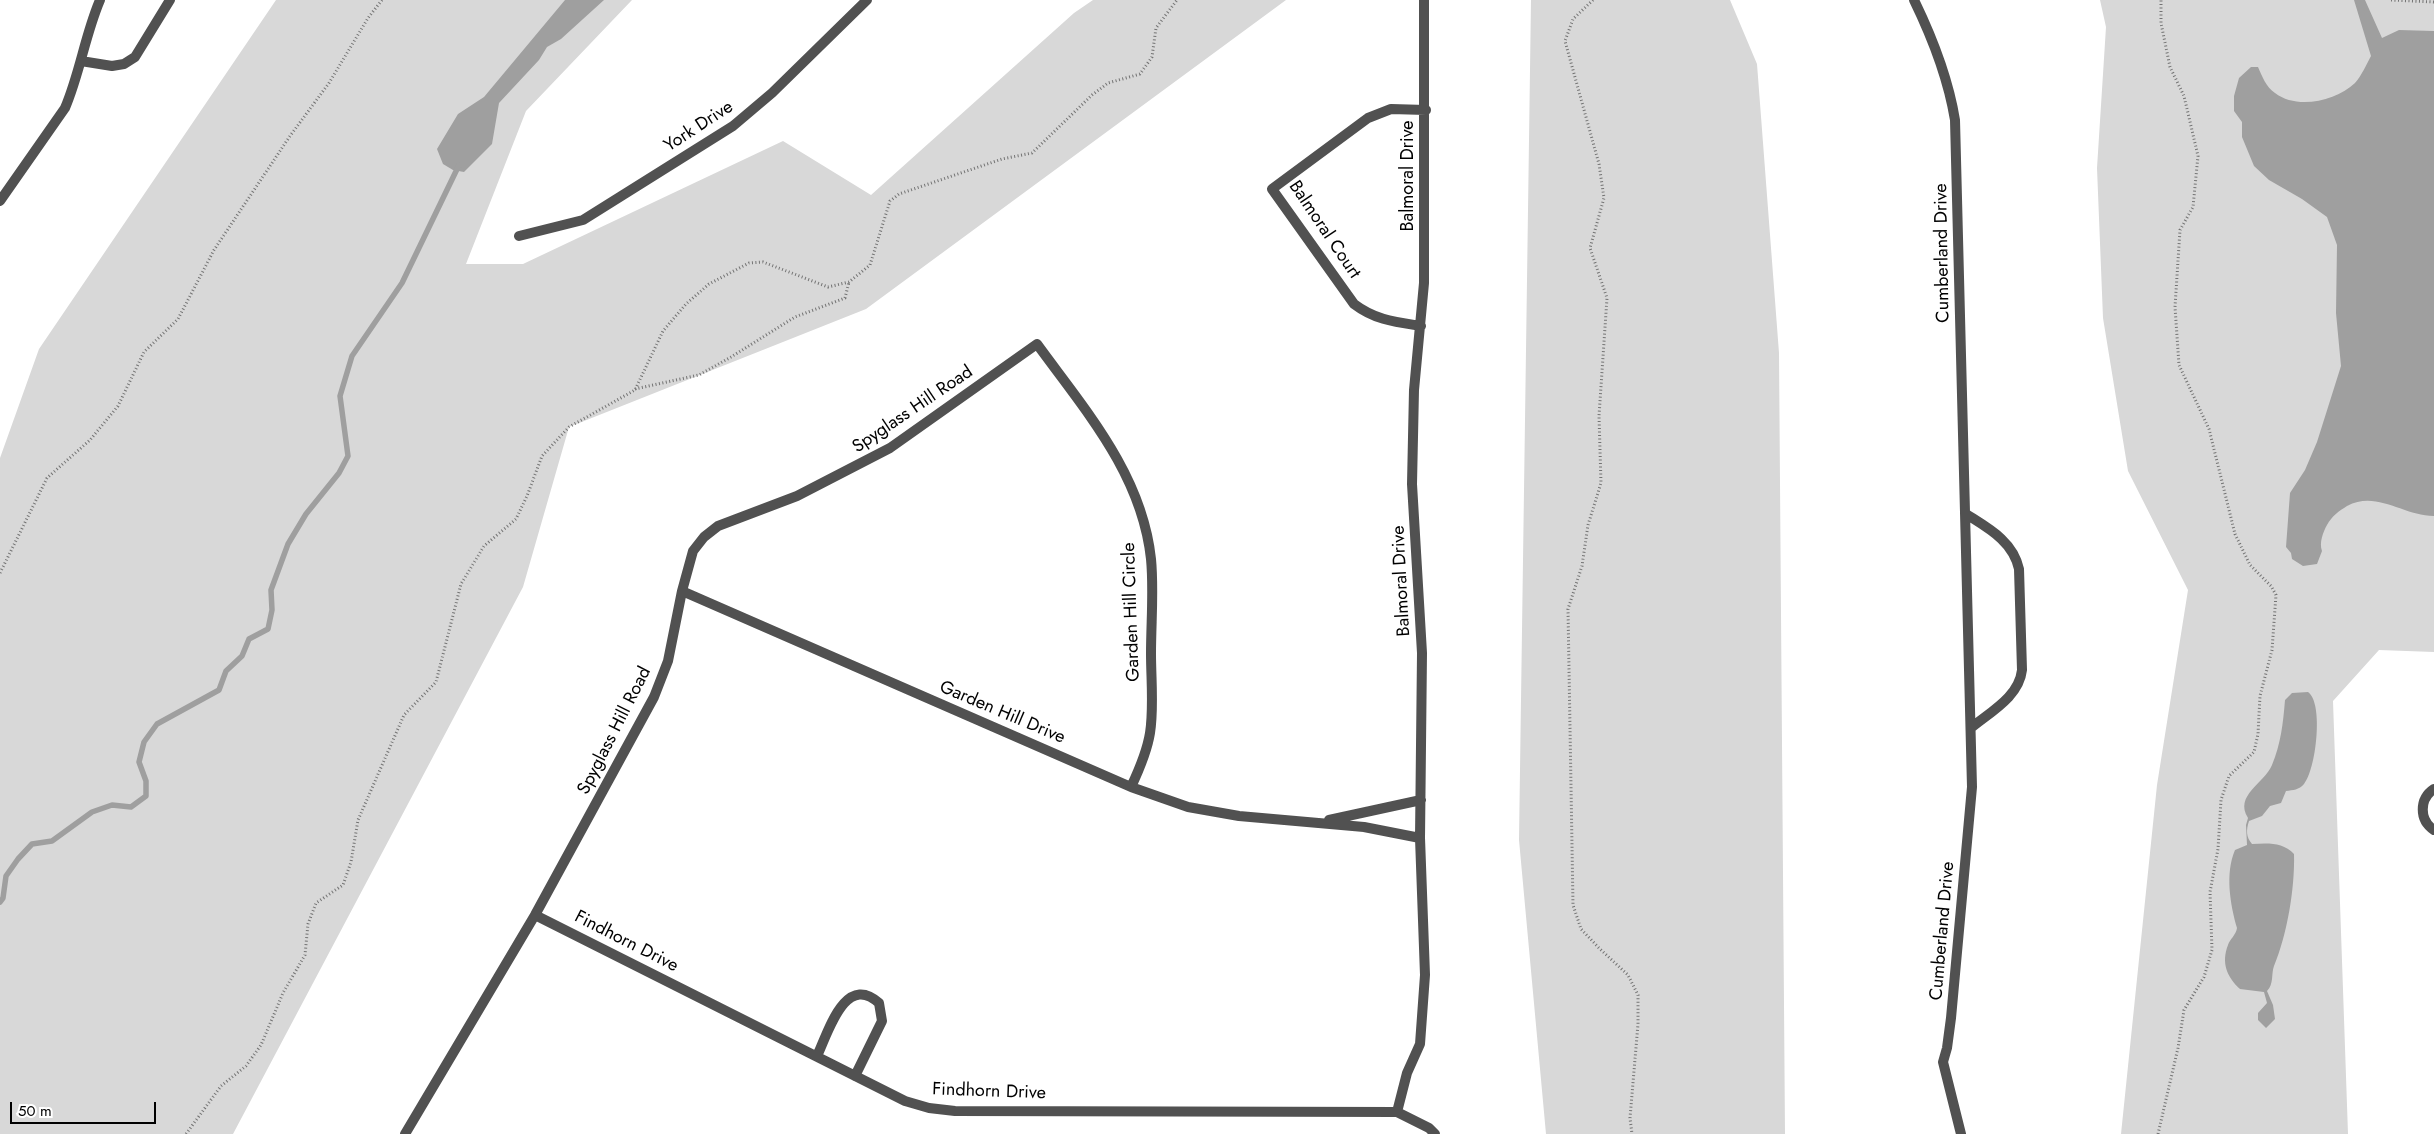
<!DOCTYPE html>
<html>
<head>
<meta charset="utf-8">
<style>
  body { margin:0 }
  #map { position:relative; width:2434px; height:1134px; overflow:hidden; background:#fff; font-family:Jost,sans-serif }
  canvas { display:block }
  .scale { position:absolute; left:10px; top:1102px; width:146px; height:22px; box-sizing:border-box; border:2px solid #000; border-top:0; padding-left:6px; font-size:15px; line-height:18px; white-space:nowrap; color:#000; -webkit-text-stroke:4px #fff; paint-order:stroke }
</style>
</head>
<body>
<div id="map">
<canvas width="2434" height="1134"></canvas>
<div class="scale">50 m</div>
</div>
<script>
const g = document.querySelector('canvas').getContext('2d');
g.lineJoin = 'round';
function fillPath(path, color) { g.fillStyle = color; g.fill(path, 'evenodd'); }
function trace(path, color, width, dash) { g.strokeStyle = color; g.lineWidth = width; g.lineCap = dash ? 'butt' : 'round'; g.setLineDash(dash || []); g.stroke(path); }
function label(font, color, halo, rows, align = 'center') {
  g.font = font + ' Jost,sans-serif'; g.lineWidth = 4; g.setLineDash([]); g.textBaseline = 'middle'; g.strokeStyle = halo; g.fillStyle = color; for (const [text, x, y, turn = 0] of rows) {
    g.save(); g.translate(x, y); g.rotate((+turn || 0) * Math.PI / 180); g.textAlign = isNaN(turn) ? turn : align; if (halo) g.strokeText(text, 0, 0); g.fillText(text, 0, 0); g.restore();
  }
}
fillPath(new Path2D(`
  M276 0H632L526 111 466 264H523L783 141 871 195 1074 13 1093 0H1286L866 309 569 427 523 587 233 1134H0V458L39 349Z
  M1531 0H1730L1757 64 1779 353 1785 1134H1546L1519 840Z
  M2100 0H2434V652L2379 650 2333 701 2348 1134H2121L2157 785 2188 590 2128 471 2103 318 2097 168 2106 27Z`), '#d8d8d8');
fillPath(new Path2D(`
  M565 0H604L561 39 547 47 539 60 499 103 492 144 464 172 453 170 443 164 437 149 458 114 484 97Z
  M2354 0H2365L2382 38 2399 30 2434 31V516C2403 516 2377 490 2347 506 2339 511 2332 516 2327 525 2323 532 2319 543 2322 551L2317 564 2303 566 2292 559 2291 553 2286 547 2290 493 2305 470 2317 442 2341 366 2336 313 2337 245 2327 217 2302 199 2269 180 2254 166 2242 137V122L2234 111V96L2239 78 2251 67H2258C2262 76 2266 87 2275 93 2297 110 2336 101 2355 83 2362 75 2366 65 2371 56Z
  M2308 692C2324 703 2316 770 2304 784 2299 790 2293 790 2286 791L2281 803 2270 806 2262 816 2249 821C2246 830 2246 837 2252 844 2268 843 2283 842 2294 854 2295 888 2287 935 2274 966 2271 974 2274 984 2267 991L2273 1005 2275 1019 2266 1028 2258 1020V1013L2267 1003 2264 992 2240 989C2227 977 2221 963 2228 945 2230 939 2236 935 2237 928 2230 904 2225 873 2235 850L2247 845 2246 825 2248 818C2234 795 2264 784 2272 765 2281 743 2283 724 2285 700L2292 693Z`), '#9f9f9f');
trace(new Path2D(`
  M0 902 3 898 6 876 18 859 32 844 52 841 92 812 112 805 131 807 146 796V781L139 762 144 742 157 724 219 690 226 671 242 656 249 639 268 629 272 610 271 590 288 544 306 514 339 473 348 456 340 396 352 356 402 283 459 165`), '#9f9f9f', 5.5);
trace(new Path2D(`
  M1593 0 1573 19 1565 41 1599 164 1604 198 1590 248 1607 298 1599 416 1601 483 1588 525 1582 566 1568 609 1573 905 1581 929 1599 948 1628 975 1638 995V1024L1630 1118 1632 1134
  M2391 0 2434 2
  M635 389 699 375 731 357 795 317 845 298 849 282
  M0 573 47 478 90 440 118 406 144 352 178 319 214 250 290 136 329 83 368 18 382 0
  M186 1134 221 1086 246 1066 261 1045 283 993 305 955 308 924 316 903 343 885 351 862 358 820 404 715 436 682 461 584 484 546 516 519 527 496 542 456 569 427 635 390 663 331 686 304 709 284 749 263 763 262 828 287 849 282 870 265 890 201 899 194 1002 159 1032 153 1092 95 1108 83 1140 74 1152 57 1156 28 1177 0
  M2158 1134 2178 1048 2184 1010 2204 977 2212 950 2210 892 2218 849 2221 800 2229 776 2254 752 2258 734 2260 696 2272 650 2276 595 2271 586 2250 565 2235 534 2209 429 2179 365 2175 307 2180 230 2193 207 2198 156 2184 96 2170 67 2161 23V0`), '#737373', 3, [1, 2.5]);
trace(new Path2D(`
  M1424 0V283L1414 390 1412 484 1422 653 1420 838 1425 975 1420 1044 1407 1073 1397 1112 1429 1128 1435 1134
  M1914 0C1933 39 1948 77 1955 120L1972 787 1951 1018 1947 1048 1943 1062 1961 1134
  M81 61 112 66 124 64 135 57 170 0
  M0 201 65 108C80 73 85 35 100 0
  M519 236 583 220 733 126 772 93 867 0
  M1421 326C1395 322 1375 320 1354 304L1272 189 1368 118 1391 109 1426 110
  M1966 514C1988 528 2013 541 2019 569L2022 670C2019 697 1990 712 1971 728
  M682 591 1131 787 1188 807 1239 816 1364 827 1420 838
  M2434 789C2419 799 2419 820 2434 830
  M1329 820 1421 800
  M535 915 905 1101 929 1108 955 1111 1397 1112
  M817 1056C828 1033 845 972 879 1003L882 1021 855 1076
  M405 1134 535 915 654 697 668 661 682 591 693 551 704 537 718 526 797 496 890 448 1037 344C1085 410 1142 474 1151 559 1154 590 1151 622 1151 654 1151 679 1154 708 1150 733 1147 752 1139 770 1131 787`), '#515151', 10);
label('18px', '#000', '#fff', [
  ["York Drive",699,127,-33],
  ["Balmoral Drive",1409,176,-90],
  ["Balmoral Court",1324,230,56],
  ["Cumberland Drive",1943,253,-91],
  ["Spyglass Hill Road",913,410,-34],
  ["Balmoral Drive",1402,581,-93],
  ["Garden Hill Circle",1132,612,-92],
  ["Garden Hill Drive",1002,713,23],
  ["Spyglass Hill Road",615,731,-63],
  ["Cumberland Drive",1943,931,-85],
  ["Findhorn Drive",626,942,27],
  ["Findhorn Drive",989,1092,2]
]);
</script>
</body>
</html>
